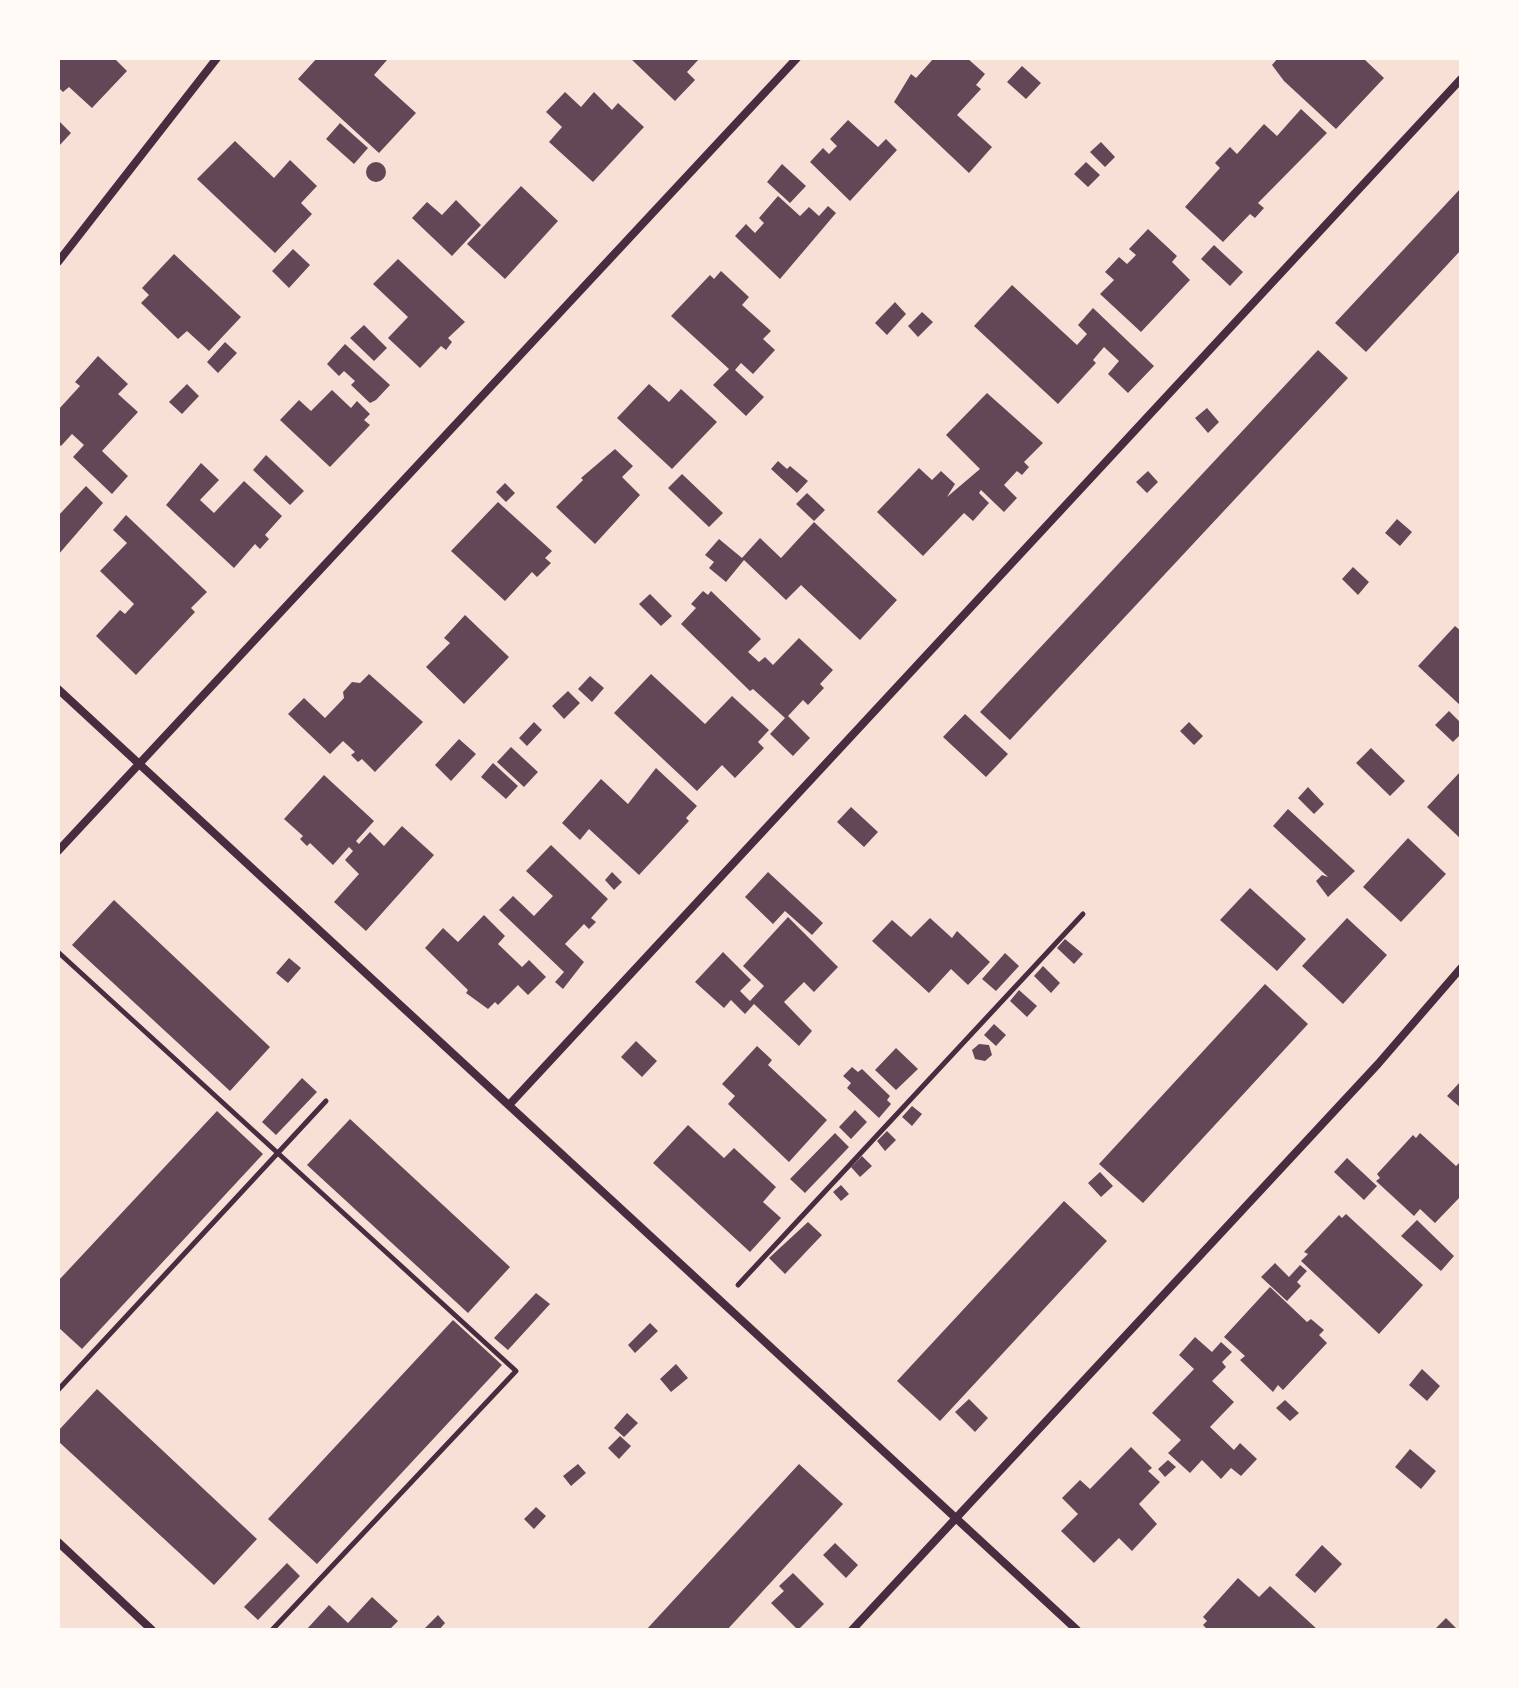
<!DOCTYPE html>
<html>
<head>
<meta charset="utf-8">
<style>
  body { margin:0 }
  #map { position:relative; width:1519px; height:1688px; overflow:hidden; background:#f7e1d7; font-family:Ubuntu,sans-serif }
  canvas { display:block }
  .frame { position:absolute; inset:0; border:60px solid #fffaf5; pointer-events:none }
</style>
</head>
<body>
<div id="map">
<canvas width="1519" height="1688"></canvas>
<div class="frame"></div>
</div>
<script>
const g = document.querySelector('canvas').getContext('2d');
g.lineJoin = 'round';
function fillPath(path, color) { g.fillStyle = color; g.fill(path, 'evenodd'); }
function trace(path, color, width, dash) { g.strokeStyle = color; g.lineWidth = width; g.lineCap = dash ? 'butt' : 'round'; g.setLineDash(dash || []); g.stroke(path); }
fillPath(new Path2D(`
  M58 58H114L127 71 92 108 69 87 63 92 58 87Z
  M317 58 387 60 374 75 416 113 379 153 298 79Z
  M630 58H700L687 72 695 80 675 101Z
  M934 58H967L985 74 976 85 981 89 957 115 992 147 969 173 894 102 911 74 916 78Z
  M1278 58H1363L1384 78 1336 129 1284 81 1272 65Z
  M1022 66 1041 83 1026 99 1007 82Z
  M565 92 581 107 594 92 612 110 618 103 644 127 593 182 549 142 562 127 546 112Z
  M1301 109 1327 133 1258 203 1264 208 1255 218 1250 214 1223 242 1185 207 1220 168 1215 163 1230 147 1237 154 1264 124 1277 136Z
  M58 120 71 133 58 147Z
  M848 120 878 147 886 139 897 150 850 201 810 162 823 148 829 154 837 146 830 139Z
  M340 123 368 148 354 164 326 139Z
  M235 141 274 178 290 160 317 186 301 203 312 214 275 253 197 179Z
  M1101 142 1115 157 1105 167 1090 152Z
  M366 172a10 10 0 1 1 20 0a10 10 0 1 1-20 0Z
  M1086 162 1100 175 1088 187 1074 174Z
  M782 164 806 186 790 203 767 182Z
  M521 186 558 221 505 279 467 244Z
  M1461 188V250L1366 352 1335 323Z
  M778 196 800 216 809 207 819 216 828 206 836 213 780 279 735 236 746 224 755 233 764 223 759 218Z
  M456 200 481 225 452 256 412 218 427 202 442 215Z
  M1148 229 1177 256 1172 262 1190 280 1141 332 1100 294 1114 280 1105 272 1119 257 1127 264 1136 255 1129 249Z
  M1214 245 1243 272 1230 286 1201 259Z
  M293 249 310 265 289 288 272 271Z
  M174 254 241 317 209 351 187 331 178 339 141 303 149 295 142 288Z
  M398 259 465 322 448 338 452 342 446 350 441 346 420 368 388 338 408 317 373 284Z
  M721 271 749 297 742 305 771 331 763 339 775 350 753 374 741 363 735 370 764 397 746 416 713 385 729 369 671 316 710 275 714 279Z
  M1012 285 1077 345 1087 334 1078 325 1093 308 1154 366 1128 393 1108 374 1119 361 1104 347 1093 360 1096 363 1058 404 974 326Z
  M895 302 906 314 887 335 875 323Z
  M922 312 933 322 918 337 908 326Z
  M364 325 387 348 374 361 350 338Z
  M225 342 237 353 218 373 207 362Z
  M345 344 390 385 376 400 370 403 351 385 355 381 344 371 339 376 327 364Z
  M1318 350 1348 378 1010 740 980 712Z
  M98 356 128 384 118 394 138 412 102 451 128 476 112 494 73 457 84 445 72 434 61 446 58 443V410L80 386 75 382Z
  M187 384 199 396 182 414 169 402Z
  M649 384 669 402 681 389 717 422 672 469 617 418Z
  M332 390 351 408 357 401 370 414 364 420 370 425 330 467 280 420 299 400 311 411Z
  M987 393 1043 443 1024 462 1029 467 1022 475 1017 471 1004 485 1017 498 1004 512 981 490 979 493 989 503 973 521 964 513 923 556 877 512 919 468 932 480 941 471 955 484 947 497 980 469 946 435Z
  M1207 408 1219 422 1208 433 1195 418Z
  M615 449 633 466 622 477 640 495 595 544 556 507 583 480 581 478Z
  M266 455 304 491 290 505 253 470Z
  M778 461 787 469 790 466 808 481 797 493 771 469Z
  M201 463 219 480 200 500 214 513 244 481 282 516 265 535 269 539 260 549 255 544 234 568 166 505Z
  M1148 471 1158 482 1147 493 1136 482Z
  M682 474 723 513 709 527 668 488Z
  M505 483 515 493 506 502 496 492Z
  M86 486 103 503 58 555V516Z
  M807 493 825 510 814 521 796 504Z
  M498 502 552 551 545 558 551 563 537 577 532 572 505 601 451 551Z
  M126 515 207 592 191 608 195 612 136 675 96 636 120 610 125 614 134 604 100 571 127 543 113 530Z
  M1397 519 1412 532 1400 546 1385 533Z
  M814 522 897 600 860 640 801 585 786 600 744 560 726 582 709 568 714 562 705 555 719 539 742 558 760 538 781 558Z
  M1353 567 1369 582 1358 595 1342 579Z
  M703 591 708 595 711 591 761 639 748 652 759 662 765 657 773 665 799 638 833 670 820 684 824 688 808 705 803 700 788 716 810 738 793 756 770 734 785 718 753 689 750 691 681 624 696 608 691 604Z
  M650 594 672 616 661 626 639 604Z
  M465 615 509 657 464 704 426 667 450 643 444 638Z
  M1455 626 1461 631V706L1418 666Z
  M369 674 423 722 375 772 362 759 358 762 351 755 355 752 343 741 330 754 288 714 304 698 325 718 344 698 343 692 352 682 360 683Z
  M651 674 705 724 732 696 769 730 758 742 764 748 735 778 722 765 697 791 614 713Z
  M590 676 604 688 592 702 578 689Z
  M568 691 580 703 564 719 552 706Z
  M1449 711 1461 723V734L1453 742 1435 725Z
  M965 714 1008 754 986 777 943 737Z
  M534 722 542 730 527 746 519 738Z
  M1189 722 1203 736 1194 745 1180 731Z
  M459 739 476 754 451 781 435 765Z
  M511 747 538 772 524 787 497 762Z
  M1371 748 1405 781 1390 796 1356 763Z
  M493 763 518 786 506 799 481 777Z
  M656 768 697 806 686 818 689 821 639 875 589 829 580 840 562 823 601 779 628 804Z
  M1461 771V839L1427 807Z
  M324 775 374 821 356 841 359 844 370 832 384 846 402 826 434 855 366 931 334 902 359 874 345 860 353 851 349 847 333 865 310 843 307 846 300 839 303 836 284 819Z
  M1308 787 1324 804 1314 814 1298 798Z
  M851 807 878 832 864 847 837 822Z
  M1288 809 1355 871 1328 897 1316 881 1322 875 1328 877 1273 826Z
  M1408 838 1446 874 1401 922 1363 887Z
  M551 845 608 899 591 918 596 922 589 929 584 924 565 944 584 962 563 989 555 982 564 972 499 910 513 896 534 916 553 896 526 871Z
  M612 872 622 882 614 890 605 880Z
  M768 872 823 923 812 935 785 911 773 924 745 897Z
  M1250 888 1306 939 1277 971 1220 920Z
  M114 900 270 1047 230 1091 72 945Z
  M484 915 505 936 498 944 522 967 529 960 546 977 528 995 518 985 498 1005 495 1002 488 1009 466 993 468 990 425 948 443 928 458 942Z
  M788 917 838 967 814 992 804 982 784 1002 812 1031 799 1046 754 1004 745 1014 731 1000 724 1008 695 982 723 952 751 980 740 991 750 1001 764 986 743 966Z
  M930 918 952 938 957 931 990 962 968 985 951 969 929 993 872 941 892 920 911 937Z
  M1347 918 1387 955 1343 1004 1302 966Z
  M1065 939 1083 954 1074 964 1057 948Z
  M1005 953 1019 966 996 991 982 979Z
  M289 958 301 968 288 983 276 973Z
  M1043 966 1060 983 1051 993 1034 976Z
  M1265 984 1308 1024 1143 1203 1099 1164Z
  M1019 990 1037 1006 1027 1017 1010 1001Z
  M994 1024 1006 1035 996 1046 984 1035Z
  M636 1041 657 1061 642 1077 621 1057Z
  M979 1044 989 1045 992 1055 985 1061 975 1059 972 1050Z
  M757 1046 772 1060 768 1065 827 1120 789 1162 728 1104 735 1096 722 1084Z
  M896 1048 918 1069 896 1090 875 1070Z
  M852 1067 858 1072 862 1069 890 1096 887 1100 891 1104 879 1118 847 1088 851 1083 843 1076Z
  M302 1078 317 1092 276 1135 262 1122Z
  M1461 1081V1108L1447 1096Z
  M912 1106 922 1114 912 1126 902 1117Z
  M855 1110 867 1122 851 1139 839 1127Z
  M217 1111 263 1154 82 1349 58 1327V1281Z
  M350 1119 510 1267 468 1313 307 1165Z
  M688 1125 724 1158 734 1148 776 1187 763 1202 781 1218 750 1252 653 1163Z
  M887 1131 896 1140 885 1151 877 1141Z
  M835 1133 849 1147 805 1193 790 1179Z
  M1420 1133 1456 1166 1461 1161V1196L1435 1223 1420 1209 1414 1216 1376 1181 1380 1178 1377 1174 1413 1135 1416 1138Z
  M862 1156 872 1166 860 1177 851 1167Z
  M1347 1158 1377 1186 1364 1200 1334 1172Z
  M1100 1172 1113 1186 1101 1197 1088 1183Z
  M841 1185 849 1194 841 1201 833 1192Z
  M1064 1201 1107 1241 940 1421 897 1381Z
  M1346 1214 1423 1285 1379 1334 1301 1261 1308 1254 1304 1252 1339 1215 1342 1218Z
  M1417 1220 1454 1256 1441 1271 1401 1236Z
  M808 1222 822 1235 785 1274 769 1258Z
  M1275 1263 1289 1277 1300 1265 1307 1271 1297 1282 1301 1286 1287 1301 1261 1277Z
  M1270 1287 1307 1322 1311 1319 1324 1330 1319 1335 1327 1343 1283 1390 1278 1385 1273 1392 1240 1360 1245 1356 1224 1337Z
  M536 1293 550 1304 508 1350 494 1338Z
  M453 1320 502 1365 317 1564 268 1519Z
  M650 1323 658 1331 635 1353 628 1345Z
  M1195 1337 1212 1352 1221 1342 1232 1352 1222 1362 1226 1367 1212 1381 1234 1402 1210 1427 1234 1450 1240 1443 1257 1459 1241 1476 1231 1468 1221 1479 1202 1460 1190 1473 1168 1453 1181 1440 1152 1413 1194 1369 1179 1355Z
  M676 1364 688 1378 671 1392 660 1379Z
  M1422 1369 1440 1386 1427 1401 1409 1385Z
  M97 1389 257 1539 214 1585 58 1441V1431Z
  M969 1399 988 1418 975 1432 955 1412Z
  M1285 1400 1299 1413 1290 1421 1276 1408Z
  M627 1413 638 1423 624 1437 614 1428Z
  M620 1436 631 1446 619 1459 608 1448Z
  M1131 1447 1152 1468 1148 1471 1160 1482 1139 1504 1157 1524 1132 1551 1119 1538 1094 1563 1061 1531 1078 1514 1062 1498 1080 1480 1090 1489Z
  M1410 1449 1436 1471 1421 1489 1395 1467Z
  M1168 1460 1176 1467 1165 1477 1158 1469Z
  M578 1464 586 1473 571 1486 563 1476Z
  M799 1464 843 1504 727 1630H646Z
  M536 1507 546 1516 534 1529 524 1519Z
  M835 1543 858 1565 846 1578 823 1555Z
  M1322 1545 1342 1564 1315 1593 1295 1575Z
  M287 1563 300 1576 258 1620 244 1607Z
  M793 1573 824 1604 798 1630 771 1603 784 1591 779 1586Z
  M1238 1578 1259 1597 1270 1586 1318 1630H1208L1203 1625 1207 1621 1203 1617Z
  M372 1597 398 1621 389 1630H306L329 1605 348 1623Z
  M438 1615 445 1623 439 1630H423Z
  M1446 1618 1458 1630H1434Z`), '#644757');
trace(new Path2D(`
  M58 952 516 1371 272 1630
  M738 1285 1083 914
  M58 1390 326 1101`), '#4a2c40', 5);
trace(new Path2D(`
  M58 262 217 58
  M58 689 1077 1630
  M58 851 797 58
  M509 1105 1461 79
  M58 1542 152 1630
  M852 1630 1378 1064 1461 968`), '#4a2c40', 8);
</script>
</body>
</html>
